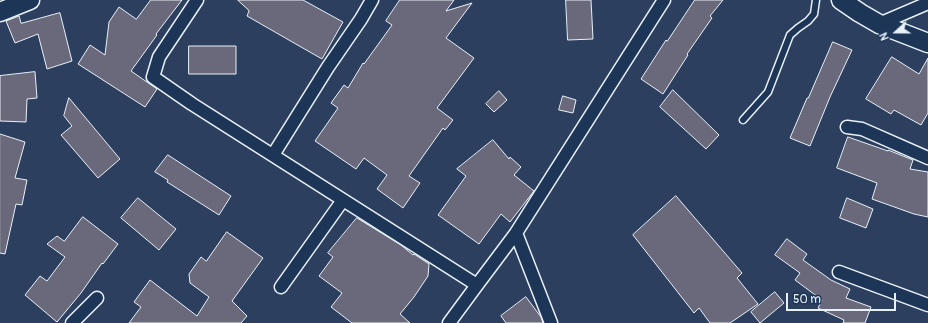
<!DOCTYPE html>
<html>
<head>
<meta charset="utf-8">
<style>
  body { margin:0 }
  #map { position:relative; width:928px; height:323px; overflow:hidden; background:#2c3f5e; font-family:Pangolin,sans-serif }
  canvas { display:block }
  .north { position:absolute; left:876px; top:12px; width:40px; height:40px; -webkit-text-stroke:3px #1d3557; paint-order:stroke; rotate:249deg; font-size:11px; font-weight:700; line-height:16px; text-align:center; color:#e8f1f8 }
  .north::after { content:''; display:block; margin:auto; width:14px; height:18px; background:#e8f1f8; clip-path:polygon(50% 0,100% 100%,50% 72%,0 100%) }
  .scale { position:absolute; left:786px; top:293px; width:110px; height:18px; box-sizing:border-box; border:2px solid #e8f1f8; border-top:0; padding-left:5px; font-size:12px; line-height:14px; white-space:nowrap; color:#e8f1f8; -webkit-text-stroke:3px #1d3557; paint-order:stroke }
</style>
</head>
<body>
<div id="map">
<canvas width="928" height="323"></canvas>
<div class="north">N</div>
<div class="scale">50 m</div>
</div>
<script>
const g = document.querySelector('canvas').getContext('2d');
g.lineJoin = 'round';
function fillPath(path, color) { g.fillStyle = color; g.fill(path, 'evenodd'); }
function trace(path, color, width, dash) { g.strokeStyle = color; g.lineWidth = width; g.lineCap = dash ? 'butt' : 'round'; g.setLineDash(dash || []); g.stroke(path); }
const building = new Path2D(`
  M151 0H182L156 34 157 35 131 71 157 89 145 107 78 64 90 45 105 55 109 22 119 7 136 19Z
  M238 0H303L343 22 322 59 247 16 249 11Z
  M400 0H454L446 11 472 3 446 38 474 58 437 108 453 120 445 130 443 128 409 176 420 183 403 208 377 189 387 175 364 158 356 169 315 141 338 108 331 103 344 85 348 88 363 63 364 64 392 25 386 21Z
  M566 0H591L593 39 568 40Z
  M695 0H723L710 16 712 18 687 54 688 55 663 94 641 79 666 40 667 41Z
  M60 13 72 61 47 69 38 34 15 43 6 21 19 16 21 23Z
  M833 42 852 50 830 97 810 146 790 138 807 98H808Z
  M189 46H236V74H189Z
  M892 57 919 74 928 58V113L921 125 894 110 891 114 866 99Z
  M35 72 37 98 27 99 26 122 0 121V76Z
  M673 90 719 135 706 149 660 107Z
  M499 91 507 100 494 112 486 104Z
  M563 96 576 100 573 113 559 110Z
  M69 98 120 159 98 178 61 135 72 126 64 116Z
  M0 134 25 142 15 178 27 180 22 205 16 204 5 254 0 253Z
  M848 137 888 151V150L913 160 910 169 928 172V217L914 214 872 199 877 183 837 168Z
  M493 140 509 159 510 157 521 167 514 175 534 191 510 222 501 214 479 244 438 215 466 176 457 169Z
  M168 155 231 196 219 215 167 182 168 180 155 172Z
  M676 196 742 273 737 278 758 304 730 323H710L699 308 694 313 633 235Z
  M138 198 176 229 159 250 121 218Z
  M847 198 873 209 866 228 840 218Z
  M83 217 118 244 103 264 102 263 81 293 57 322 25 295 40 276 47 281 65 257 47 244 57 236 64 241Z
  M357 218 401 245 413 255 414 254 429 264 428 276 414 297 400 314 410 323H352L331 307 342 293 319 276 333 257 328 253Z
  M227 232 263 258 232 301 247 316 241 323H129L141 307 134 302 150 280 197 316 209 297 190 283 189 274 201 257 206 261Z
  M787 239 807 254 803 260 831 280 850 289 846 298 871 307 865 323H843L844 320 818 308 822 300 795 280 800 273 775 255Z
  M775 292 784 303 760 323 751 312Z
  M526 297 541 317 543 323H506L501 316Z`);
fillPath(building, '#6a697b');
trace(building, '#e8f1f8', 1);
const lane = new Path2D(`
  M743 120 768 92 790 35 798 28 808 21 814 14 816 0`);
const street = new Path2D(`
  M197 0 159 57 153 77 192 104 477 285
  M879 24 928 3
  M847 127 862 129 928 158
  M273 155 328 67 361 19 372 0
  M516 233 551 323
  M839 272 928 305
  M281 287 343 200
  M72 323 97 298
  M449 323 477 285 516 233 664 0`);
const secondary = new Path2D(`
  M841 0 860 13 879 24 928 43
  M0 12 30 0`);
trace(lane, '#e8f1f8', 9);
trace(street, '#e8f1f8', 15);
trace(secondary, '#e8f1f8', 21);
trace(lane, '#1d3557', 6);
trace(street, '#1d3557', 12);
trace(secondary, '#1d3557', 18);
</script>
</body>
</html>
